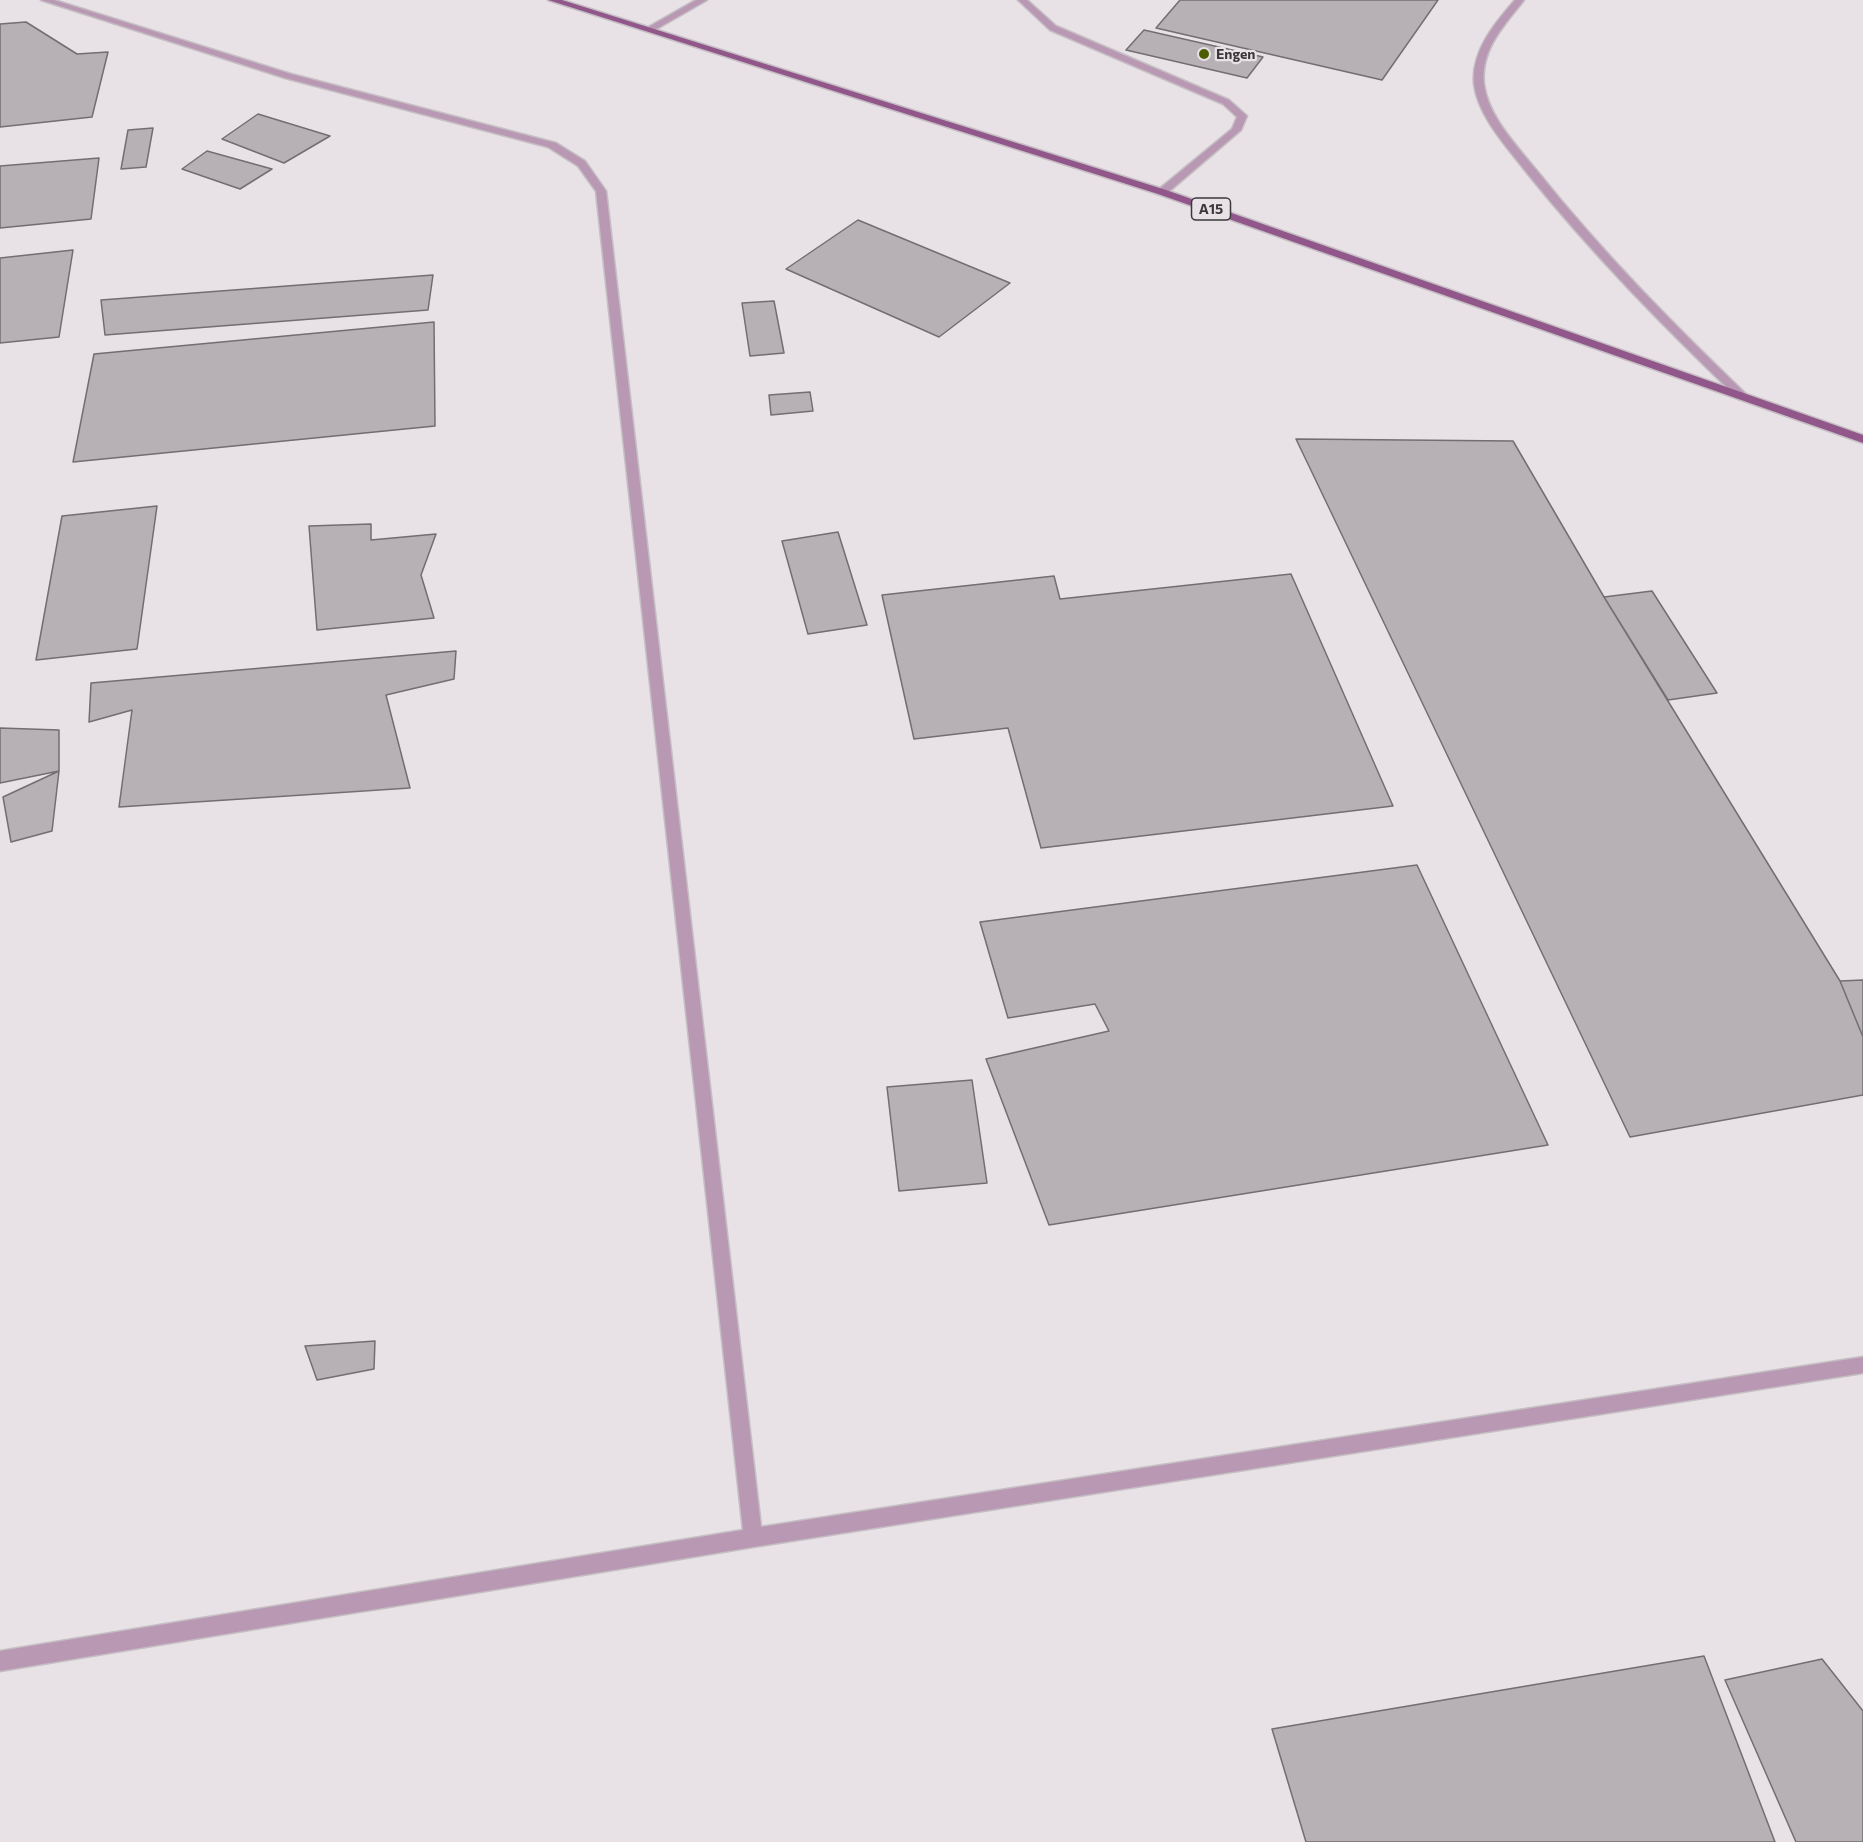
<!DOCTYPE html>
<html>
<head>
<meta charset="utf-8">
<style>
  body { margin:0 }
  canvas { display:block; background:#e8e1e6 }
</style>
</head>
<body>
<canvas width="1863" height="1842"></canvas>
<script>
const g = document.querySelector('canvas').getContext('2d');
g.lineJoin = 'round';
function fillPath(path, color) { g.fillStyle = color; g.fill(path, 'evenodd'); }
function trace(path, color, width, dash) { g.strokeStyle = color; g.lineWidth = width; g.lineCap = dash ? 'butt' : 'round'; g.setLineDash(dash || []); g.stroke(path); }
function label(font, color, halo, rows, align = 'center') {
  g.font = font + ' Commissioner,sans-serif'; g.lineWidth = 4.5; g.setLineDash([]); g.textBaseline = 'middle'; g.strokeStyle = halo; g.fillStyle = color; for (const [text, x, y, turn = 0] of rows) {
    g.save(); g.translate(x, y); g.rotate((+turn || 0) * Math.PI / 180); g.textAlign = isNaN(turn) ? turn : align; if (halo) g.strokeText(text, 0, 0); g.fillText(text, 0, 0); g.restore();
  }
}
const building = new Path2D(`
  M1180 0H1438L1382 80 1156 28Z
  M26 22 77 54 108 52 92 117 0 127V24Z
  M1144 30 1263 57 1247 78 1126 50Z
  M258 114 330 136 284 163 222 139Z
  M153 128 146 167 121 169 128 130Z
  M207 151 272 169 240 189 182 169Z
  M99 158 91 219 0 228V166Z
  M858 220 1010 283 939 337 786 269Z
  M73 250 59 337 0 343V258Z
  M433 275 428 310 105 335 101 300Z
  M774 301 784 353 750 356 742 303Z
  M434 322 435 426 73 462 94 354Z
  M810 392 813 411 771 415 769 395Z
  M1296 439 1513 441 1604 597 1840 981 1863 1037V1095L1630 1137Z
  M157 506 137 649 36 660 62 516Z
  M371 524V540L436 534 421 575 434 618 317 630 309 526Z
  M838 532 867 625 808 634 782 541Z
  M1291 574 1393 806 1041 848 1008 728 914 739 882 595 1054 576 1060 599Z
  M1652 591 1717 693 1668 700 1604 597Z
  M456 651 454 679 386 695 410 788 119 807 132 710 89 722 91 683Z
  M0 728 59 730V771L0 783Z
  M59 771 52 831 11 842 3 797Z
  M1417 865 1548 1145 1049 1225 986 1059 1109 1031 1095 1004 1008 1018 980 922Z
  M1863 980V1037L1840 981Z
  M972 1080 987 1183 899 1191 887 1087Z
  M375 1341 374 1369 317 1380 305 1346Z
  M1704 1656 1775 1842H1306L1272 1729Z
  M1822 1659 1863 1711V1842H1796L1725 1680Z`);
fillPath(building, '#b7b1b6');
trace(building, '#736e72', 1.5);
const service = new Path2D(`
  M41 0H54L291 74 556 143 585 161 606 191 761 1527 1863 1357V1373L753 1547 0 1671V1651L743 1530 596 191 578 166 548 147 285 78Z
  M696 0H707L653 31 645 29Z
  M1018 0H1027L1056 26 1229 100 1247 116 1241 130 1166 194H1158V190L1232 129 1237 117 1223 104 1050 30Z`);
const minor = new Path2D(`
  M1515 0H1524C1505 25 1480 49 1484 84 1488 117 1518 147 1538 172 1602 252 1673 324 1747 395V399H1739C1664 327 1592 254 1527 173 1508 148 1478 117 1474 84 1471 51 1495 23 1515 0Z`);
const primary = new Path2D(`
  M548 0H562L1166 190 1863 435V443L1158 194Z`);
trace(service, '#c5bfc4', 3);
trace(minor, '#c5bfc4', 3);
trace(primary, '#c5bfc4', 3);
fillPath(service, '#b998b3');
fillPath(minor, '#b998b3');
fillPath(primary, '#91578a');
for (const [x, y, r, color] of [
  [1204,54,6,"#4d5e02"]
]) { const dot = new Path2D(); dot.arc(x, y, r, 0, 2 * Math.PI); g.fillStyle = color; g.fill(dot); trace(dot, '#e8e1e6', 2); }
label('bold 14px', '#3a383a', '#e8e1e6', [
  ["Engen",1216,54]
], 'left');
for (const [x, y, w] of [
  [1211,209,39]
]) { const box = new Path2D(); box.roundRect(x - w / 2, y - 11, w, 22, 4.5); g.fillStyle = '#e8e1e6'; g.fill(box); trace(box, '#3a383a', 1.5); }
label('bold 14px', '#3a383a', null, [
  ["A15",1211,209]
]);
</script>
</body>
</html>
